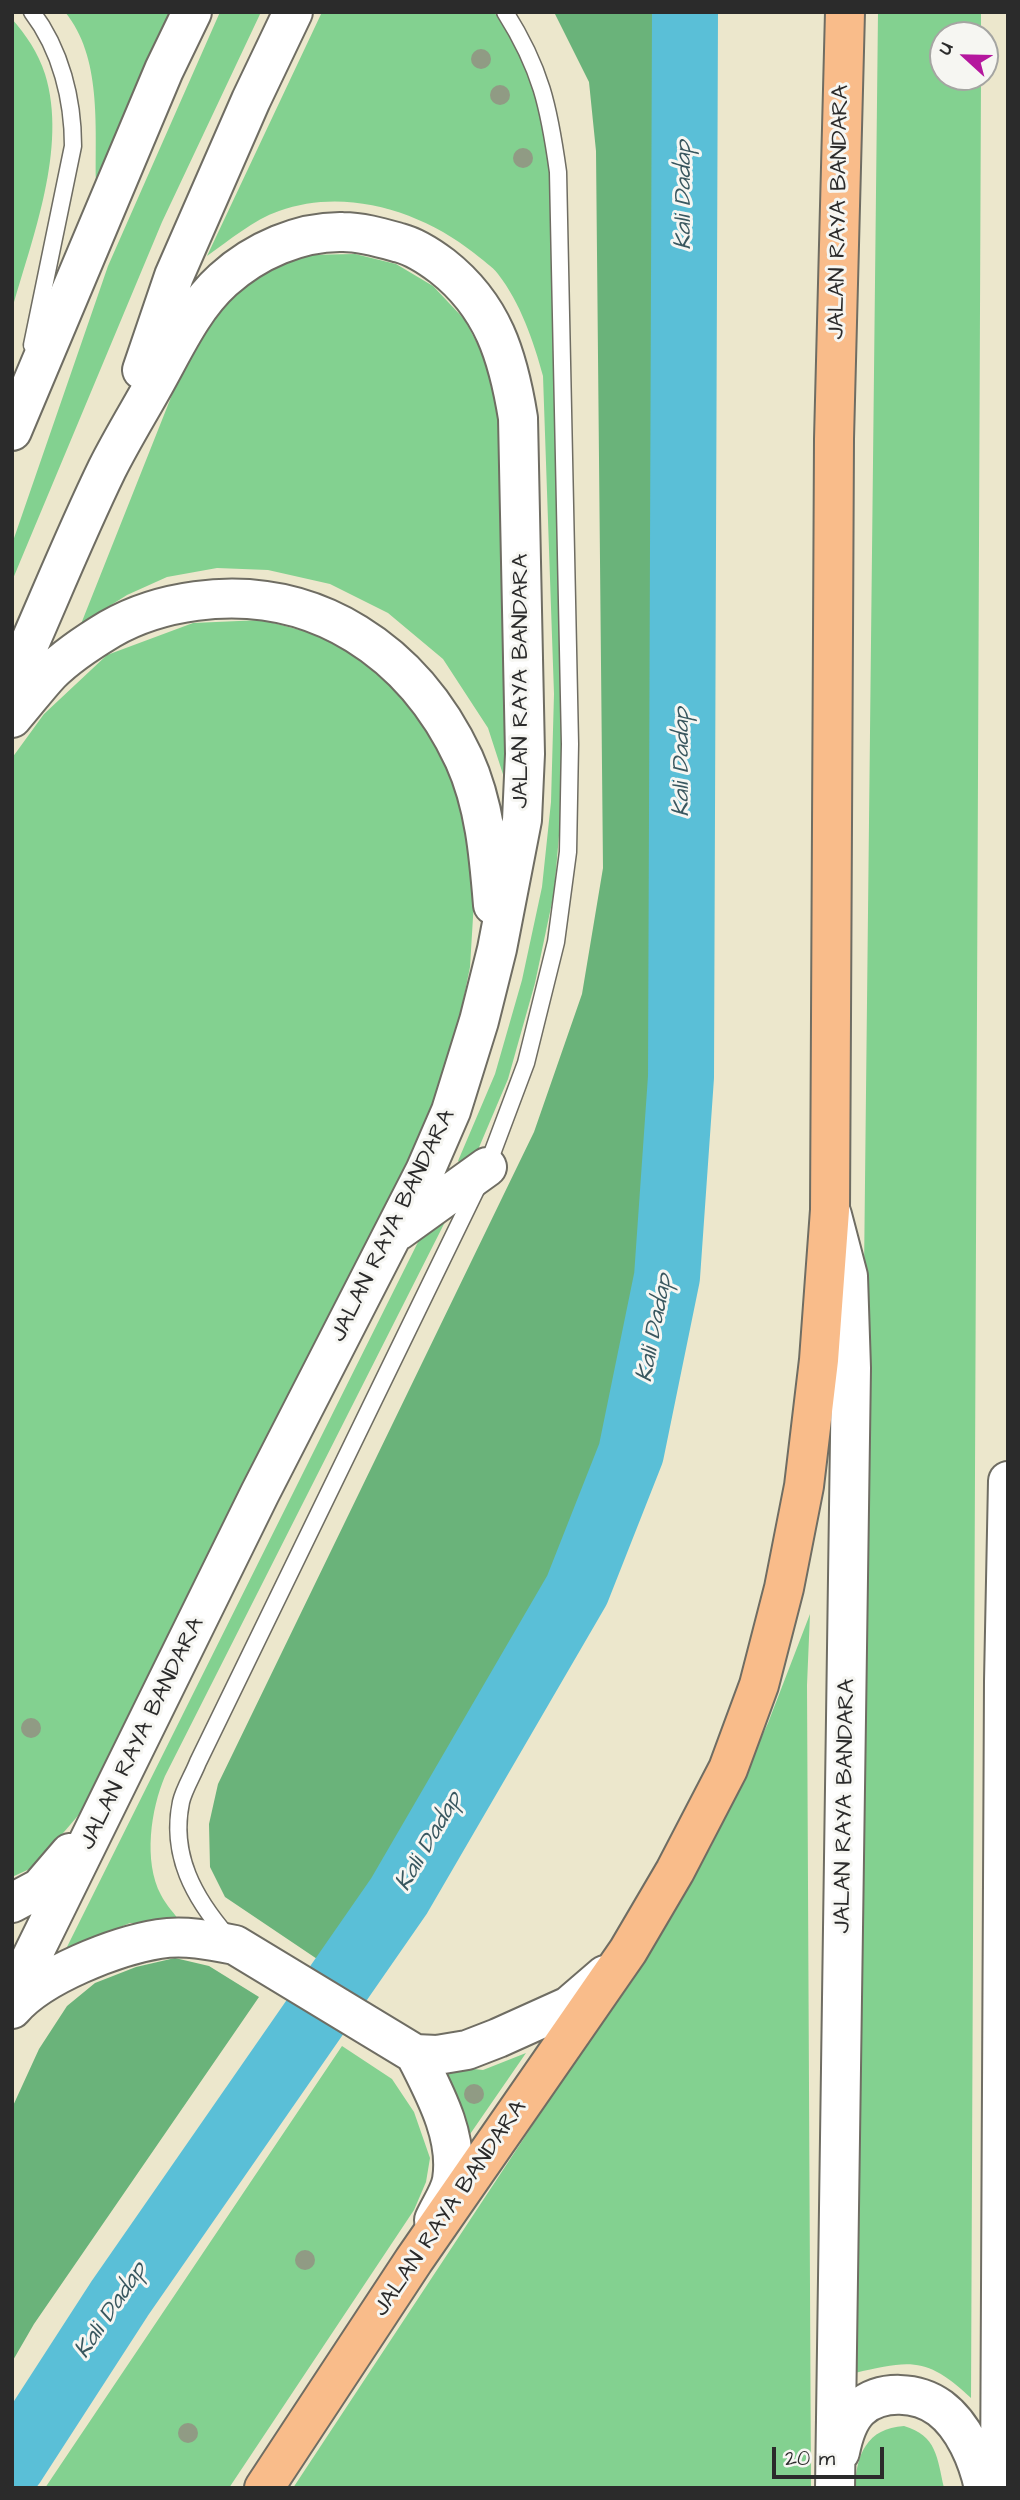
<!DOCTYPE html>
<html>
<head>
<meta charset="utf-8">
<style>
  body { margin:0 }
  #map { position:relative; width:1020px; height:2500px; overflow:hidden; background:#ece7cc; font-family:"Architects Daughter",sans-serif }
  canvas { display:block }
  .frame { position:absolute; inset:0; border:14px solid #2b2b2b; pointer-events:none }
  .north { position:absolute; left:929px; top:21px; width:70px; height:70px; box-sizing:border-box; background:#f6f6f2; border:2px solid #a5a5a2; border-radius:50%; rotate:292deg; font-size:19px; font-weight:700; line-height:28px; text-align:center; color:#2b2b2b }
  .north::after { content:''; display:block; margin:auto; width:24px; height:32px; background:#b5179e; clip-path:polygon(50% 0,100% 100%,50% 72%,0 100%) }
  .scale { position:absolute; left:772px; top:2447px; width:112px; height:32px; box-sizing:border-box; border:4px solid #2b2b2b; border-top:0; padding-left:9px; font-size:21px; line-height:24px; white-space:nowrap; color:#2b2b2b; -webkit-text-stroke:5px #f6f6f2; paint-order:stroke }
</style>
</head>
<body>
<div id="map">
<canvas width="1020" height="2500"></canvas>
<div class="frame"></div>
<div class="north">U</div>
<div class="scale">20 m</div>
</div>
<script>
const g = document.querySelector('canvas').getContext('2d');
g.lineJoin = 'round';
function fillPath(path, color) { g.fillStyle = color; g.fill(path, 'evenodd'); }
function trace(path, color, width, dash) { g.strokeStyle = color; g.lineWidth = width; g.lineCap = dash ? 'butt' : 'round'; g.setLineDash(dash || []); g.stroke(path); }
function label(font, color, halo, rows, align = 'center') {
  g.font = font + ' "Architects Daughter",sans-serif'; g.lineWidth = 6; g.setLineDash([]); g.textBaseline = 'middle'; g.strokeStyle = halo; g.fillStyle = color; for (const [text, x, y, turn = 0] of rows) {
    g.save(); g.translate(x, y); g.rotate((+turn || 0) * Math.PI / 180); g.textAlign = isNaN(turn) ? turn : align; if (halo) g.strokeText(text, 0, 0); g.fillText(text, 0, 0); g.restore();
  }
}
fillPath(new Path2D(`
  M65 12H170L96 181C95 126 102 57 65 12Z
  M220 12H261L162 222 12 581V544L108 266Z
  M322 12H494C502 24 512 35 519 48 538 87 545 131 553 173L565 694 562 801 554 893 535 983 508 1079 469 1171 458 1161 495 1074 522 980 542 887 551 802 554 694 543 376C534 342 520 302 498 274 492 266 482 260 474 253 421 211 345 187 279 211 253 220 230 240 207 256Z
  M878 12H981V35H943V77H981L971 2398C927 2357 911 2360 855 2373L861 1541Z
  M12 19C26 35 38 52 45 74 68 148 32 238 12 310Z
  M355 254 396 264 433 286 465 320 487 363 500 419 511 799 488 728 443 659 388 613 330 584 268 570 217 568 167 577 127 595 81 624 187 357 220 308 266 271 306 255Z
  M262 620 319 635 376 667 427 728 459 783 475 884 470 967 459 1021 435 1104 395 1194 127 1737 82 1811 34 1867 12 1877V758L44 714 107 655 193 623Z
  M446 1220 165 1776C151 1809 143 1861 161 1895 166 1905 175 1914 181 1923H130L108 1932 62 1957 421 1236Z
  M810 1614 807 1685 811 2488H293L569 2070 633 1980 711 1847 768 1723Z
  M342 2046 392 2079 414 2112 430 2158 426 2182 414 2210 229 2488H45Z
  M526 2053 466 2140C462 2108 459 2089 436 2065L483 2070Z
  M904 2426C937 2436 937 2457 944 2488H855C856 2455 867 2428 904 2426Z`), '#83d190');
fillPath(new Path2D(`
  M554 12H677L673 1078 658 1273 621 1450 567 1584 391 1880 329 1967 225 1897 210 1867 209 1824 218 1784 534 1132 582 994 603 868 596 151 589 82Z
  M175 1958 209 1966 259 1997 34 2324 12 2362V2108L39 2049 67 2006 95 1983 136 1967Z`), '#6ab37a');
trace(new Path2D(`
  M12 2465 120 2298 399 1896 577 1590 631 1453 667 1277 681 1077 685 12`), '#5abfd7', 66);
const service = new Path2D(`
  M32 345 73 146C73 100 61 50 32 12
  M228 1937C194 1898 170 1855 181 1802 184 1789 193 1775 198 1762L487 1167 526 1063 556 942 568 852 570 744 558 172C549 107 541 69 505 12`);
const tertiary = new Path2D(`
  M142 370 174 276 251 100 293 12
  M12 431 164 70 192 12
  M12 683C44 612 73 539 107 469 122 439 140 410 156 381 175 347 193 307 223 280 255 251 300 231 343 232 362 232 382 238 400 243 415 247 430 257 442 266 493 306 508 356 518 418L525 754 522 820 497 949 479 1021 451 1111 425 1171 260 1493 12 1997
  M12 718C25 703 37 687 50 673 67 656 90 641 110 629 136 614 166 605 196 601 316 585 414 652 464 759 485 805 489 856 493 905
  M832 1215 848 1276 851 1368 835 2488
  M398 1231 487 1167
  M12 1903 40 1888 70 1853
  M12 2009C41 1975 116 1946 159 1939 184 1935 210 1940 235 1945L415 2054 437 2055 467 2050 498 2038 569 2006 605 1975
  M415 2054C434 2092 459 2136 452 2180 450 2193 439 2208 434 2220
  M840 2452C843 2437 848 2419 860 2408 882 2389 918 2392 940 2408 964 2426 978 2460 984 2488
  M1000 2488 1004 1681 1008 1481`);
const primary = new Path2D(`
  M264 2488 414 2260 628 1951 675 1871 728 1769 759 1685 784 1588 804 1486 819 1360 830 1210 834 439 845 12`);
trace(service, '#6f6d63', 19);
trace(tertiary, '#6f6d63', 42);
trace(primary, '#6f6d63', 42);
trace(service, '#fff', 16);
trace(tertiary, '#fff', 38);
trace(primary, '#f9bc8a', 38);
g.fillStyle = '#909b84';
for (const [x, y] of [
  [481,59],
  [500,95],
  [523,158],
  [31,1728],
  [474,2094],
  [305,2260],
  [188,2433]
]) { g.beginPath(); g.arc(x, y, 10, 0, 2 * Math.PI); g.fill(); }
label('23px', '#2b2b2b', '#f6f6f2', [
  ["JALAN RAYA BANDARA",840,212,-89],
  ["JALAN RAYA BANDARA",522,681,-90],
  ["JALAN RAYA BANDARA",394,1226,-64],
  ["JALAN RAYA BANDARA",143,1734,-64],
  ["JALAN RAYA BANDARA",846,1806,-89],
  ["JALAN RAYA BANDARA",451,2209,-56]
]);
label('italic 24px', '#39575f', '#f6f6f2', [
  ["Kali Dadap",685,195,-90],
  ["Kali Dadap",683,762,-90],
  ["Kali Dadap",656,1328,-79],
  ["Kali Dadap",430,1842,-60],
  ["Kali Dadap",112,2311,-56]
]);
</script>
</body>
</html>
